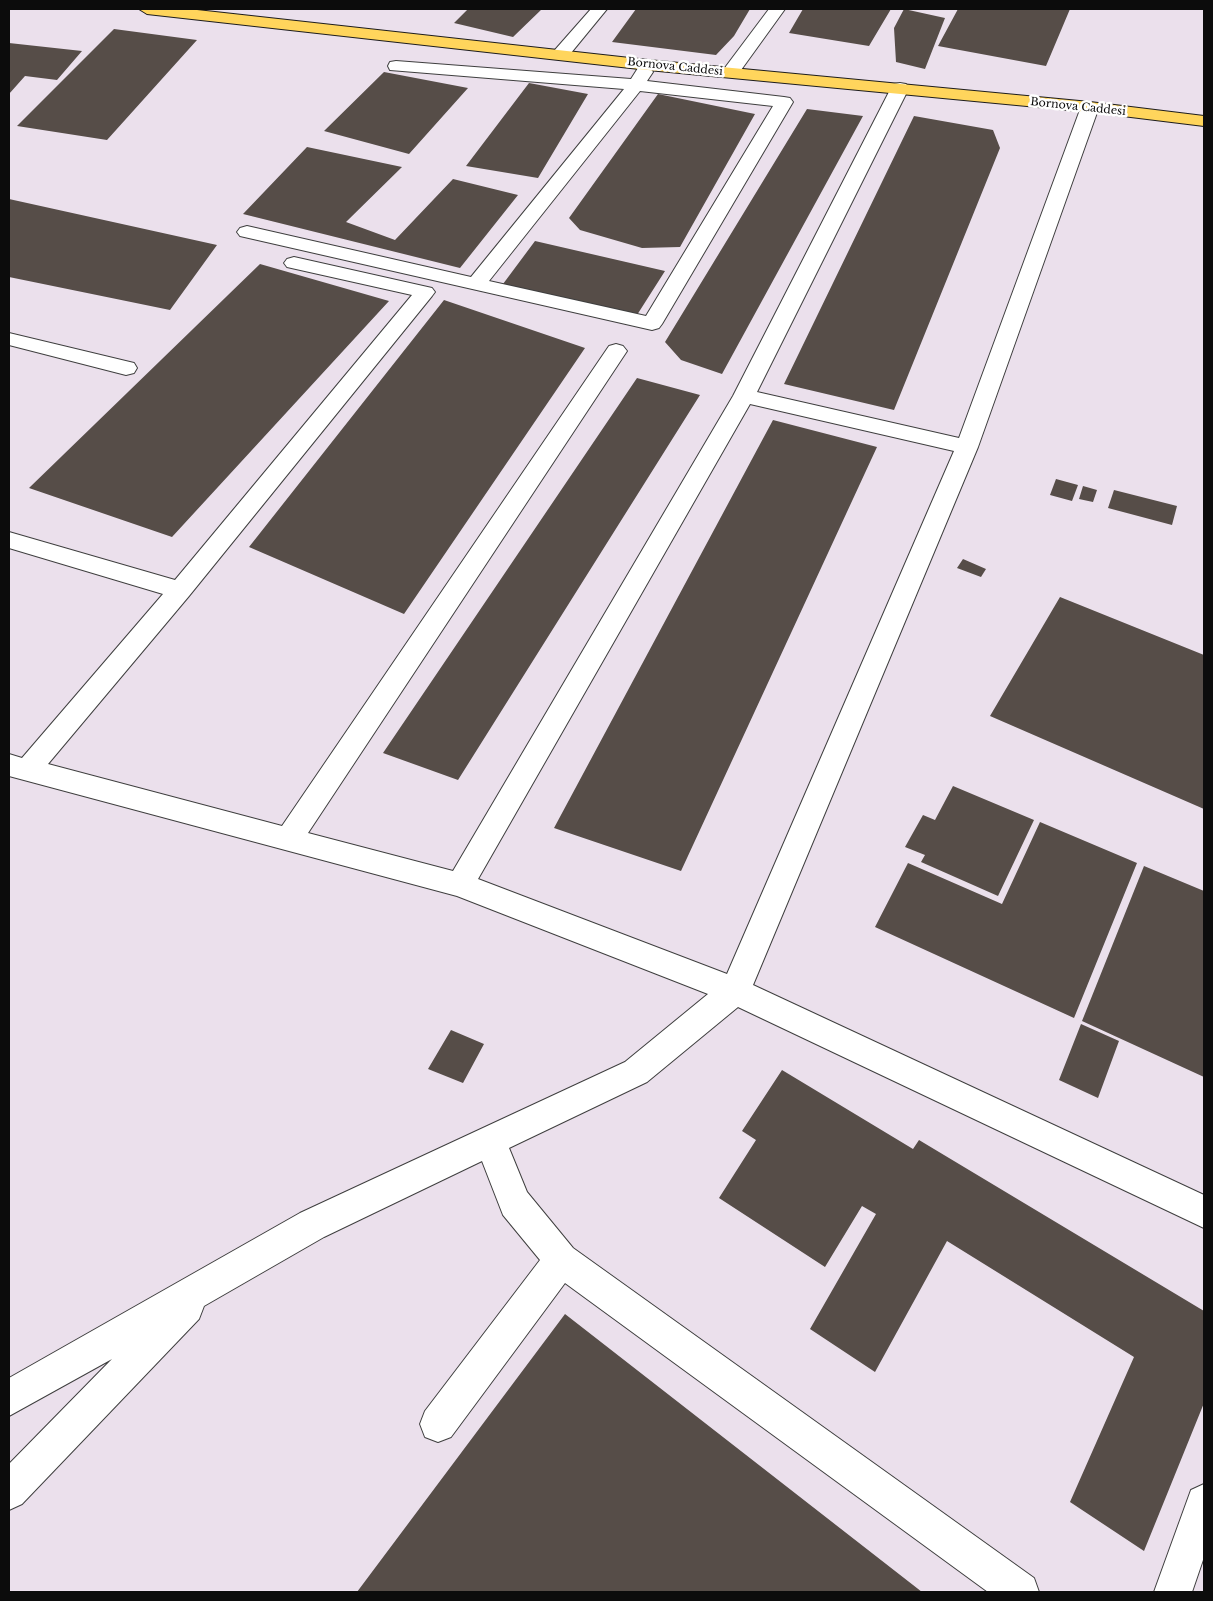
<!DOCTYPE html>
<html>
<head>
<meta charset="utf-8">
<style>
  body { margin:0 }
  #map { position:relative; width:1213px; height:1601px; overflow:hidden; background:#fffbec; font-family:"Libre Baskerville",serif }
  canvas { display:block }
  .frame { position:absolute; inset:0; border:10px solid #0c0c0c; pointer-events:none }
</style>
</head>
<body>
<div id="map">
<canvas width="1213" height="1601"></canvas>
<div class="frame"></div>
</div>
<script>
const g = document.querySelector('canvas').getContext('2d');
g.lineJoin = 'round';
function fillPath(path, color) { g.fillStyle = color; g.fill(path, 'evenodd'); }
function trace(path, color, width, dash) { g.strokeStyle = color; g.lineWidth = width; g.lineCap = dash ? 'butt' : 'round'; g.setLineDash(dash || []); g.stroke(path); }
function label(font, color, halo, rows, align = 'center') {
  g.font = font + ' "Libre Baskerville",serif'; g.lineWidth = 5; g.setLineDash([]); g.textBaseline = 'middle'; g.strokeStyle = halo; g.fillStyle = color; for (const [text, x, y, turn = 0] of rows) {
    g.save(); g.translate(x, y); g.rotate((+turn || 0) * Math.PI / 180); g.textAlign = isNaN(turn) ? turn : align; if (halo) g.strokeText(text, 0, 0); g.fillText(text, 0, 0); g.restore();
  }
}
fillPath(new Path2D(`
  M9 9H1204V1592H9Z`), '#ebe0ec');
fillPath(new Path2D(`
  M468 9H542L513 37 454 23Z
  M636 9H750L734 36 716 55 612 42Z
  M803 9H891L869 46 789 33Z
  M904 9 945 18 925 69 896 62 894 28Z
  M958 9H1070L1046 66 938 46Z
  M114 29 197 40 107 140 17 126Z
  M9 43 82 51 57 80 25 76 9 94Z
  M384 72 468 88 409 154 324 131Z
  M529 83 588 94 538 178 466 166Z
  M658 94 755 114 680 247 642 248 580 230 569 218Z
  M807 109 863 116 722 374 681 360 665 342Z
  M914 116 993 130 1000 148 894 410 784 384Z
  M307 147 402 167 346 222 395 240 453 179 518 195 460 268 243 214Z
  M9 199 217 245 170 310 9 277Z
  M535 241 665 271 637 315 503 284Z
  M260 264 389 301 172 537 29 488Z
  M444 300 585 348 404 614 249 547Z
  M637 378 700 395 458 780 383 753Z
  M773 420 877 447 681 871 554 828Z
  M1056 479 1078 485 1072 501 1050 495Z
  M1083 486 1097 490 1093 502 1079 499Z
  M1114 490 1177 506 1172 525 1108 508Z
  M963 559 986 569 981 577 957 568Z
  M1060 597 1204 655V809L990 716Z
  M953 786 1034 820 998 896 921 862 925 855 905 847 923 815 935 820Z
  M1040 822 1137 863 1074 1018 875 927 908 863 1002 904Z
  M1144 866 1204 891V1077L1082 1021Z
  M1081 1024 1119 1041 1098 1098 1059 1080Z
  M451 1030 484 1044 463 1083 428 1069Z
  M782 1070 913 1149 919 1140 1204 1311V1403L1144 1551 1070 1502 1134 1357 947 1241 875 1372 810 1329 876 1214 862 1206 825 1267 719 1198 756 1140 742 1131Z
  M565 1314 922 1592H357Z`), '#564d48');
const minor = new Path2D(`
  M591 9H607L566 59H554L552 55 554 51Z
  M769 9H785L736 77H724L721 73Z
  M396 61 631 79 638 68H650L653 72 647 81 784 97 790 98 793 102 662 324 659 328 652 330 240 236 237 232 240 228 247 226 471 277 624 89 390 70 388 66 390 62ZM640 91 773 106 646 316 489 281Z
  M900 83 906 84 909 88 757 392 959 438 1081 107 1084 103H1096L1099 107 978 447 753 985 1204 1195V1228L738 1007 647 1082 509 1148 527 1192 573 1248 1034 1578 1039 1592H988L565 1283 451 1437 438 1442 425 1437 420 1424 425 1411 540 1260 503 1215 482 1161 324 1237 204 1306 199 1319 22 1504 9 1510V1464L112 1359 9 1416V1378L300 1213 625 1062 708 994 457 896 9 776V754L22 758 163 594 9 548V532L175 580 412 295 287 267 284 263 287 259 294 257 432 288 435 292 432 296 189 596 48 764 282 826 609 346 616 344 623 346 627 351 308 833 453 871 733 396 891 88 894 84ZM750 404 954 451 727 974 478 879Z
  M9 333 134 363 137 368 134 373 126 375 9 345Z
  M1204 1484V1557L1192 1592H1154L1191 1490Z`);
const major = new Path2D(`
  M139 9H188L648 60 1090 102 1204 116V126L1090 112 648 70 147 14Z`);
trace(minor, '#3f3f3f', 2);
trace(major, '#1d1d1d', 2);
fillPath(minor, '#fff');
fillPath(major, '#ffd55c');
label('11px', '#0c0c0c', '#fff', [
  ["Bornova Caddesi",675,67,6],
  ["Bornova Caddesi",1078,107,6]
]);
</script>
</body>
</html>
